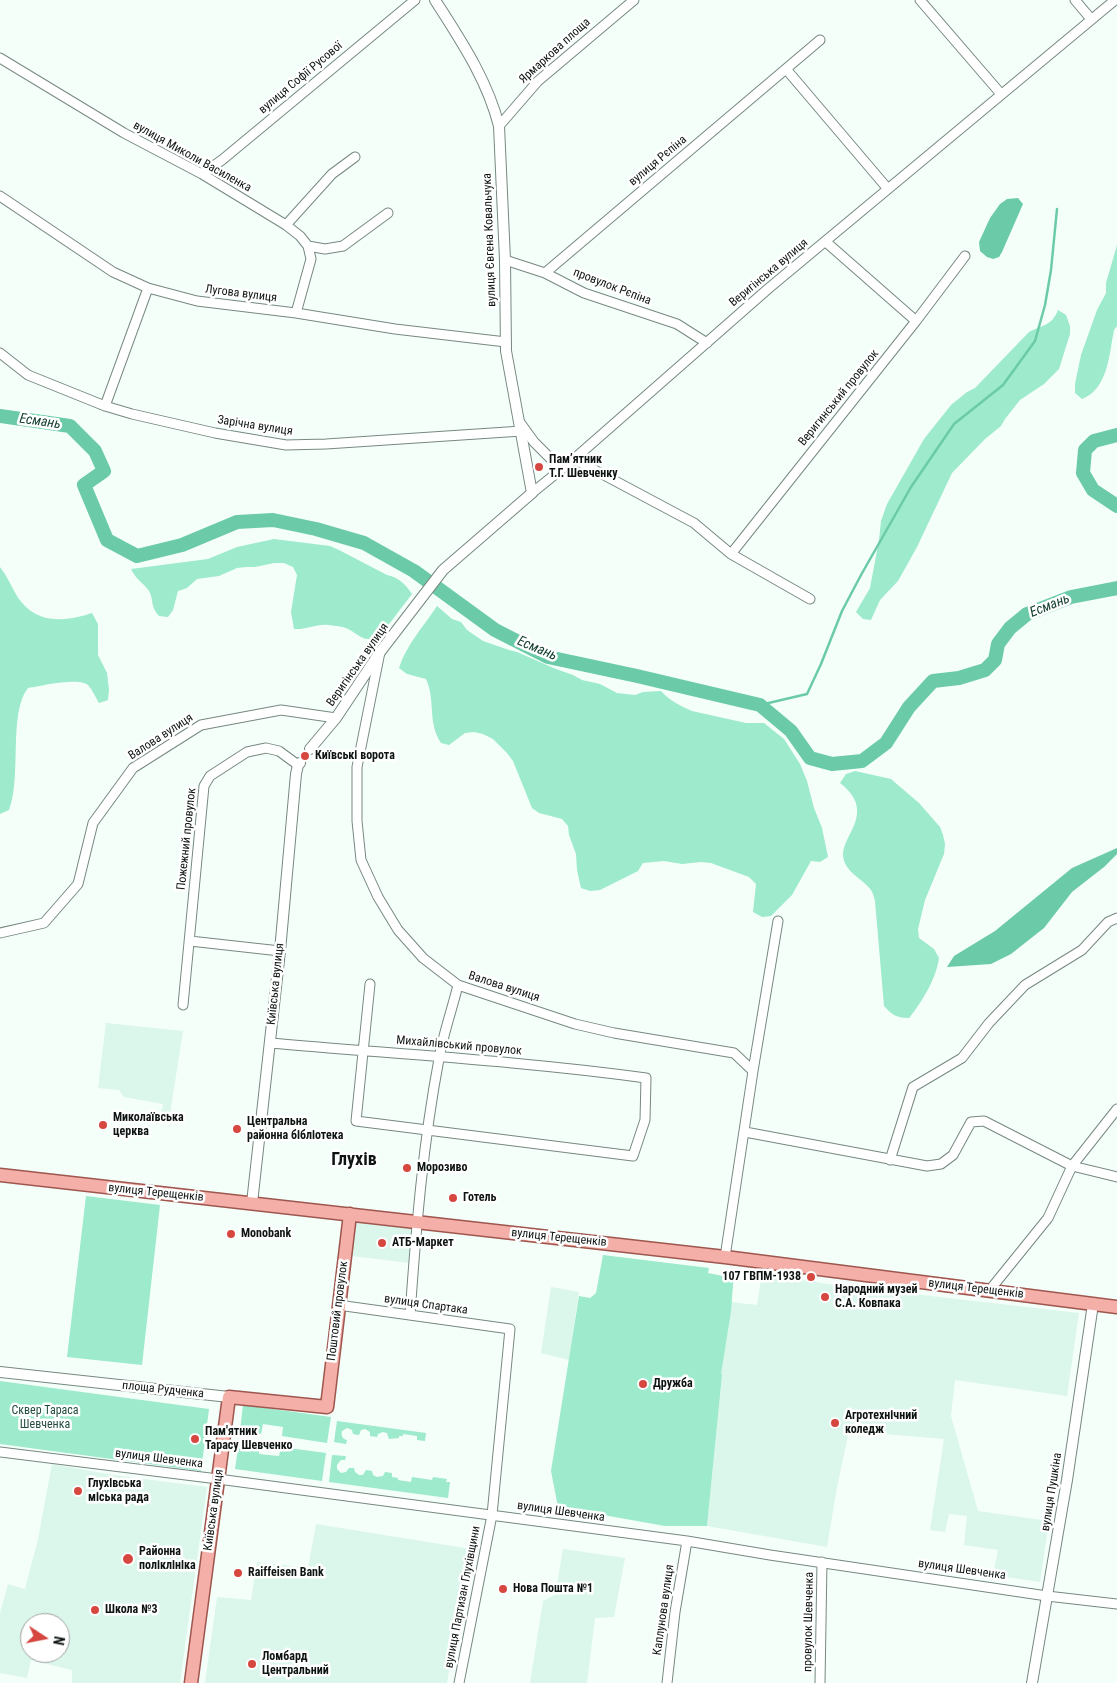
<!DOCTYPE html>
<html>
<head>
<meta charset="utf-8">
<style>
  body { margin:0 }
  #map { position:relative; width:1117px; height:1683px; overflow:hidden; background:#f4fffa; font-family:"Roboto Condensed",sans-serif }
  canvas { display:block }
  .north { position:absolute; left:20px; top:1613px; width:50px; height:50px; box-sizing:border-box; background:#fff; border:1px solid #9fa1a0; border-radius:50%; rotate:101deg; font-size:14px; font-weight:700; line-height:20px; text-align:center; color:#0e1412 }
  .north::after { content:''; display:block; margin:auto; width:18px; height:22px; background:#d5473f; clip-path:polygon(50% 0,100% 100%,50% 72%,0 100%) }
</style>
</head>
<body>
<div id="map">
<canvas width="1117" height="1683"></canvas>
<div class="north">N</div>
</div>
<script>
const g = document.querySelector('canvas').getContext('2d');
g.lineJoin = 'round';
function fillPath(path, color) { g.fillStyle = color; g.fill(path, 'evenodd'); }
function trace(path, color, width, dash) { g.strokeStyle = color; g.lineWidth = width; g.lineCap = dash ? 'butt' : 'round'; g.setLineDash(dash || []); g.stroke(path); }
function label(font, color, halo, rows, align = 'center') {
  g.font = font + ' "Roboto Condensed",sans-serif'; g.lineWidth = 5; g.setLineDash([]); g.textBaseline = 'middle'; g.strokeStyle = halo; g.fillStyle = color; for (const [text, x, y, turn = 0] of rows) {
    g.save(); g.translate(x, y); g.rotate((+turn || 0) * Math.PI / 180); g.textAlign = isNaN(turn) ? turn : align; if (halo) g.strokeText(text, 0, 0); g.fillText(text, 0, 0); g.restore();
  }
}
fillPath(new Path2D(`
  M106 1023 183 1031 170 1114 161 1113 163 1104 124 1097 119 1090 98 1088Z
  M356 1220 413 1228 409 1263 352 1256Z
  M762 1274 835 1285 1079 1313 1067 1396 955 1380 951 1416 978 1511 1049 1521 1040 1582 993 1575 998 1550 964 1545 967 1516 949 1514 945 1532 930 1530 944 1439 849 1431 837 1487 827 1547 707 1526 722 1375H720L731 1302 757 1305Z
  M551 1287 579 1292 569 1360 541 1353Z
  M52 1464 113 1475 207 1487 180 1683H72V1670L31 1660 27 1678 0 1673V1613L8 1584 25 1589 38 1539ZM30 1623H60V1653H30Z
  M316 1524 471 1549 447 1683H205L217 1597 251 1600 257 1562 308 1568Z
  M563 1549 625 1558 614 1617 595 1618 587 1683H530L543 1601 555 1595Z`), '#dbf6ea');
fillPath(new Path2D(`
  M1117 245V326L1114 330C1109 355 1108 389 1082 399L1075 393V384L1081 355 1097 310 1106 293V283Z
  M1058 310 1066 315 1070 326V334L1059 369 1044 384 1020 400 1005 419 1001 426 985 439 952 473 917 547 898 581 880 600 871 620 863 619 856 612 870 588 879 540 881 521 887 504 924 439 951 405 967 392 975 388 1029 332C1042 325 1052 326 1058 310Z
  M274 539 330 546 339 550 387 575C400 578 405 584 412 594L380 636C362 643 362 636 348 629 343 626 335 626 329 625 317 623 306 630 294 629L291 612 297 575 293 567 284 563H274L255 567H246L237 568 219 576 197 579 187 588 178 591 173 610 168 617 159 616C150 606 154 600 149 591 144 583 136 580 131 569L208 559 237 547Z
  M0 567C9 578 15 597 25 606 44 625 70 620 92 613L98 624V655L107 673 109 690 108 700 99 703C96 698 92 689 88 685 79 677 40 686 28 688 8 713 22 776 9 810L0 814Z
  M437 606 452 619 461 622 467 630 483 641 509 650 517 652 556 669 573 675 582 680 600 684 617 693 635 695 643 692 661 691C669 700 680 706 692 711L746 723H764L784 739 800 764 807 781 814 808 822 828 828 857 820 862 811 861 792 895 771 916 762 917 753 912 756 884 749 877 711 863 701 862 682 864 664 861 643 863 638 871 600 890 590 891 581 888 577 870 576 854 569 835 568 826 562 819 539 813 532 808 513 761 507 753 493 739 483 734 474 732 465 733 449 745 441 743C427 722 436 700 426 679L407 674 399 668C406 645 424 626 437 606Z
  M855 771 891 779 919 803 940 827 943 835 945 844 944 854 925 900 918 929 919 938 934 949 939 958C936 979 922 1002 909 1018 897 1018 892 1015 884 1006L875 901C874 897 873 893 871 890 862 878 844 872 843 855 843 847 847 840 850 834 862 812 859 798 840 783L846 774Z
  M86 1196 160 1205 142 1365 67 1357Z
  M603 1255 709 1268 708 1273 728 1277 730 1271 734 1272 731 1311 721 1374 722 1375 707 1526H665L558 1507 551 1471 579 1296 590 1298 596 1293Z
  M0 1381 209 1409 201 1471 0 1444Z
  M243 1405 331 1417 327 1443 282 1436 283 1427 263 1424 261 1434 240 1431Z
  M337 1421 426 1433 425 1441 417 1440V1436L403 1434V1436H399V1438L389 1439 387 1433 383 1432 378 1434 377 1437 370 1436V1432L365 1429 361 1430 359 1435 353 1434 352 1430 347 1428 342 1431C341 1435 342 1439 347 1440L346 1444 334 1442Z
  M239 1441 260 1444 259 1454 279 1456 281 1447 326 1453 322 1481 235 1469Z
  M332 1455 346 1456 345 1460H341L337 1465V1469L341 1473 346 1472 349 1468H354L355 1472 359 1475H363L366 1470 372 1471 373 1475 377 1477 383 1476 385 1472 392 1473V1477L398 1478V1480L411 1482 412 1477 432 1480 433 1477 447 1479 446 1482H450L448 1498 329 1482Z`), '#9deacc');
fillPath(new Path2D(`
  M1018 198 1023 204 1002 252 999 257 993 259 987 257 980 251 979 242 990 218 1000 204 1007 199Z
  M1117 848V854L1104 867 1072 892 1044 928 1011 954 991 964 947 967 954 956 995 931 1072 868Z`), '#6bcba9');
trace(new Path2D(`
  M760 705 807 694 821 664 842 611 861 575 911 487 954 424 1003 385 1035 341 1045 305 1051 270 1057 209`), '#6bcba9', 2.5);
trace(new Path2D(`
  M0 416 70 426 95 451 104 471 84 485 107 540 137 556 182 545 237 522 273 520 316 529 364 543 414 571 495 630 548 657 637 676 760 705 791 731 810 758 832 764 862 761 886 743 909 707 933 681 959 678 985 670 995 660 998 644 1010 628 1027 614 1071 597 1117 588
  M1117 435 1094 441 1085 450 1083 473 1093 490 1117 506`), '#6bcba9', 14);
trace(new Path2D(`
  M300 763 310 749`), '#d2dcd7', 10, [10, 5]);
const minor = new Path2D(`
  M920 0 1001 94
  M1075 0 1091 19
  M0 58 124 133 202 174 286 225 300 236 308 246 311 259 296 313
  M786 69 888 189
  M499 126 538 81 634 0
  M202 174 222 160 415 0
  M0 196 113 272 148 288 197 301 296 313 395 329 506 342
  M286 225 332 174 355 157
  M826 242 916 321
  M308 246 325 249 343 246 388 213
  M505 260 545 273 584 293 677 324 707 343
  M545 273 820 40
  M0 353 28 375 105 406 132 414 215 433 286 445 326 444 522 431
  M105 406 148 288
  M521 424 534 442 561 469
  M574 459 694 523 731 554 810 599
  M532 493 574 459 769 288 1115 0
  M731 554 916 321 965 256
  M380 652 357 767V821L361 860 378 897 398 930 423 958 458 985 575 1024 614 1033 734 1053 753 1071
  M0 933 44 923 78 884 93 823 133 768 201 725 281 710 336 718
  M190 941 280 951
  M183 1005 204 786 210 776 247 752 266 748 279 751 298 765
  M270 1043C395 1054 521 1061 646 1078L645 1120 633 1156 356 1121 370 984
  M745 1132 927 1166 941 1164 953 1155 971 1122 984 1121 1072 1166 1117 1177
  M890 1160 913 1087 962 1058 989 1023 1025 985 1082 950 1108 922 1117 918
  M725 1257 753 1071 778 921
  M989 1291 1048 1218 1072 1166 1117 1109
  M338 1305 510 1329 492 1515 459 1683
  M410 1315C416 1229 423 1143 439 1059 443 1034 452 1010 458 985
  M0 1452 218 1479 687 1541 770 1555 1047 1596 1117 1604
  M667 1683 675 1612 687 1541
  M820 1683 822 1562`);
const tertiary = new Path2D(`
  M310 749 336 718 380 652 443 570 532 493 506 351 505 260 499 126C487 79 461 41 435 0
  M252 1203 280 951 296 774 298 765 300 763
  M0 1372 229 1397
  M1032 1683 1067 1480 1093 1304`);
const primary = new Path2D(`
  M0 1175 725 1257 1117 1307
  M191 1683 229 1397 327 1407 350 1214`);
trace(minor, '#778881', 11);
trace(tertiary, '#778881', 12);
trace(primary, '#9e564e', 15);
trace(minor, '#fff', 9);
trace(tertiary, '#fff', 10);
trace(primary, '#f4afa8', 12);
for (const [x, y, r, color] of [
  [539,467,5,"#d5473f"],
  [305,756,5,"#d5473f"],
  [103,1125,5,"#d5473f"],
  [237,1129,5,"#d5473f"],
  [407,1168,5,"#d5473f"],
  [453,1198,5,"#d5473f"],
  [231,1234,5,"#d5473f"],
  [382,1243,5,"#d5473f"],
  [811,1277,5,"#d5473f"],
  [825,1297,5,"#d5473f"],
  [643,1384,5,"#d5473f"],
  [835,1423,5,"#d5473f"],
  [195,1439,5,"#d5473f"],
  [78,1491,5,"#d5473f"],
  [128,1559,6,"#d5473f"],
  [238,1573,5,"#d5473f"],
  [503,1589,5,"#d5473f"],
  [95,1610,5,"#d5473f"],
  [252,1664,5,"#d5473f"]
]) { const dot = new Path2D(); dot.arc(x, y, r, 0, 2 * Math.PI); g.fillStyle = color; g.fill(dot); trace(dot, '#fff', 2); }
label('12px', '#0e1412', '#fff', [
  ["Ярмаркова площа",555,51,-42],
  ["вулиця Софії Русової",301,78,-40],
  ["вулиця Миколи Василенка",192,157,29],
  ["вулиця Рєпіна",658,161,-40],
  ["вулиця Євгена Ковальчука",490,240,-92],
  ["Веригінська вулиця",769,273,-40],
  ["провулок Рєпіна",612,287,21],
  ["Лугова вулиця",241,294,7],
  ["Веригинський провулок",839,398,-51],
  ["Зарічна вулиця",255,426,9],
  ["Веригінська вулиця",358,665,-55],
  ["Валова вулиця",161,737,-33],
  ["Пожежний провулок",187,839,-84],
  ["Київська вулиця",276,984,-84],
  ["Валова вулиця",504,987,18],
  ["Михайлівський провулок",459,1046,5],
  ["вулиця Терещенків",156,1193,6],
  ["вулиця Терещенків",559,1238,6],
  ["вулиця Терещенків",976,1289,7],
  ["вулиця Спартака",426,1305,8],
  ["Поштовий провулок",338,1311,-83],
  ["площа Рудченка",163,1390,6],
  ["вулиця Шевченка",159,1459,7],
  ["вулиця Пушкіна",1052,1492,-81],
  ["Київська вулиця",214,1510,-82],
  ["вулиця Шевченка",561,1512,8],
  ["вулиця Шевченка",962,1570,8],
  ["вулиця Партизан Глухівщини",463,1597,-79],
  ["Каплунова вулиця",664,1610,-82],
  ["провулок Шевченка",809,1622,-89]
]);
label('bold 12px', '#0e1412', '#fff', [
  ["Пам’ятник",549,460],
  ["Т.Г. Шевченку",549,474],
  ["Київські ворота",315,756],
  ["Миколаївська",113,1118],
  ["церква",113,1132],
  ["Центральна",247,1122],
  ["районна бібліотека",247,1136],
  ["Морозиво",417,1168],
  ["Готель",463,1198],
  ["Monobank",241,1234],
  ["АТБ-Маркет",392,1243],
  ["107 ГВПМ-1938",801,1277,"right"],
  ["Народний музей",835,1290],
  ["С.А. Ковпака",835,1304],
  ["Дружба",653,1384],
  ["Агротехнічний",845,1416],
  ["коледж",845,1430],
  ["Пам'ятник",205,1432],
  ["Тарасу Шевченко",205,1446],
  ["Глухівська",88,1484],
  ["міська рада",88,1498],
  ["Районна",139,1552],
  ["поліклініка",139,1566],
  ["Raiffeisen Bank",248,1573],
  ["Нова Пошта №1",513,1589],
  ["Школа №3",105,1610],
  ["Ломбард",262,1657],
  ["Центральний",262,1671]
], 'left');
label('12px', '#234d3e', '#fff', [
  ["Сквер Тараса",45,1411],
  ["Шевченка",45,1425]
]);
label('italic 14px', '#164132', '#fff', [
  ["Есмань",40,422,8],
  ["Есмань",1050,606,-22],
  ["Есмань",537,649,23]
]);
label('bold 18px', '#0e1412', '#fff', [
  ["Глухів",354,1160]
]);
</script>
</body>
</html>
